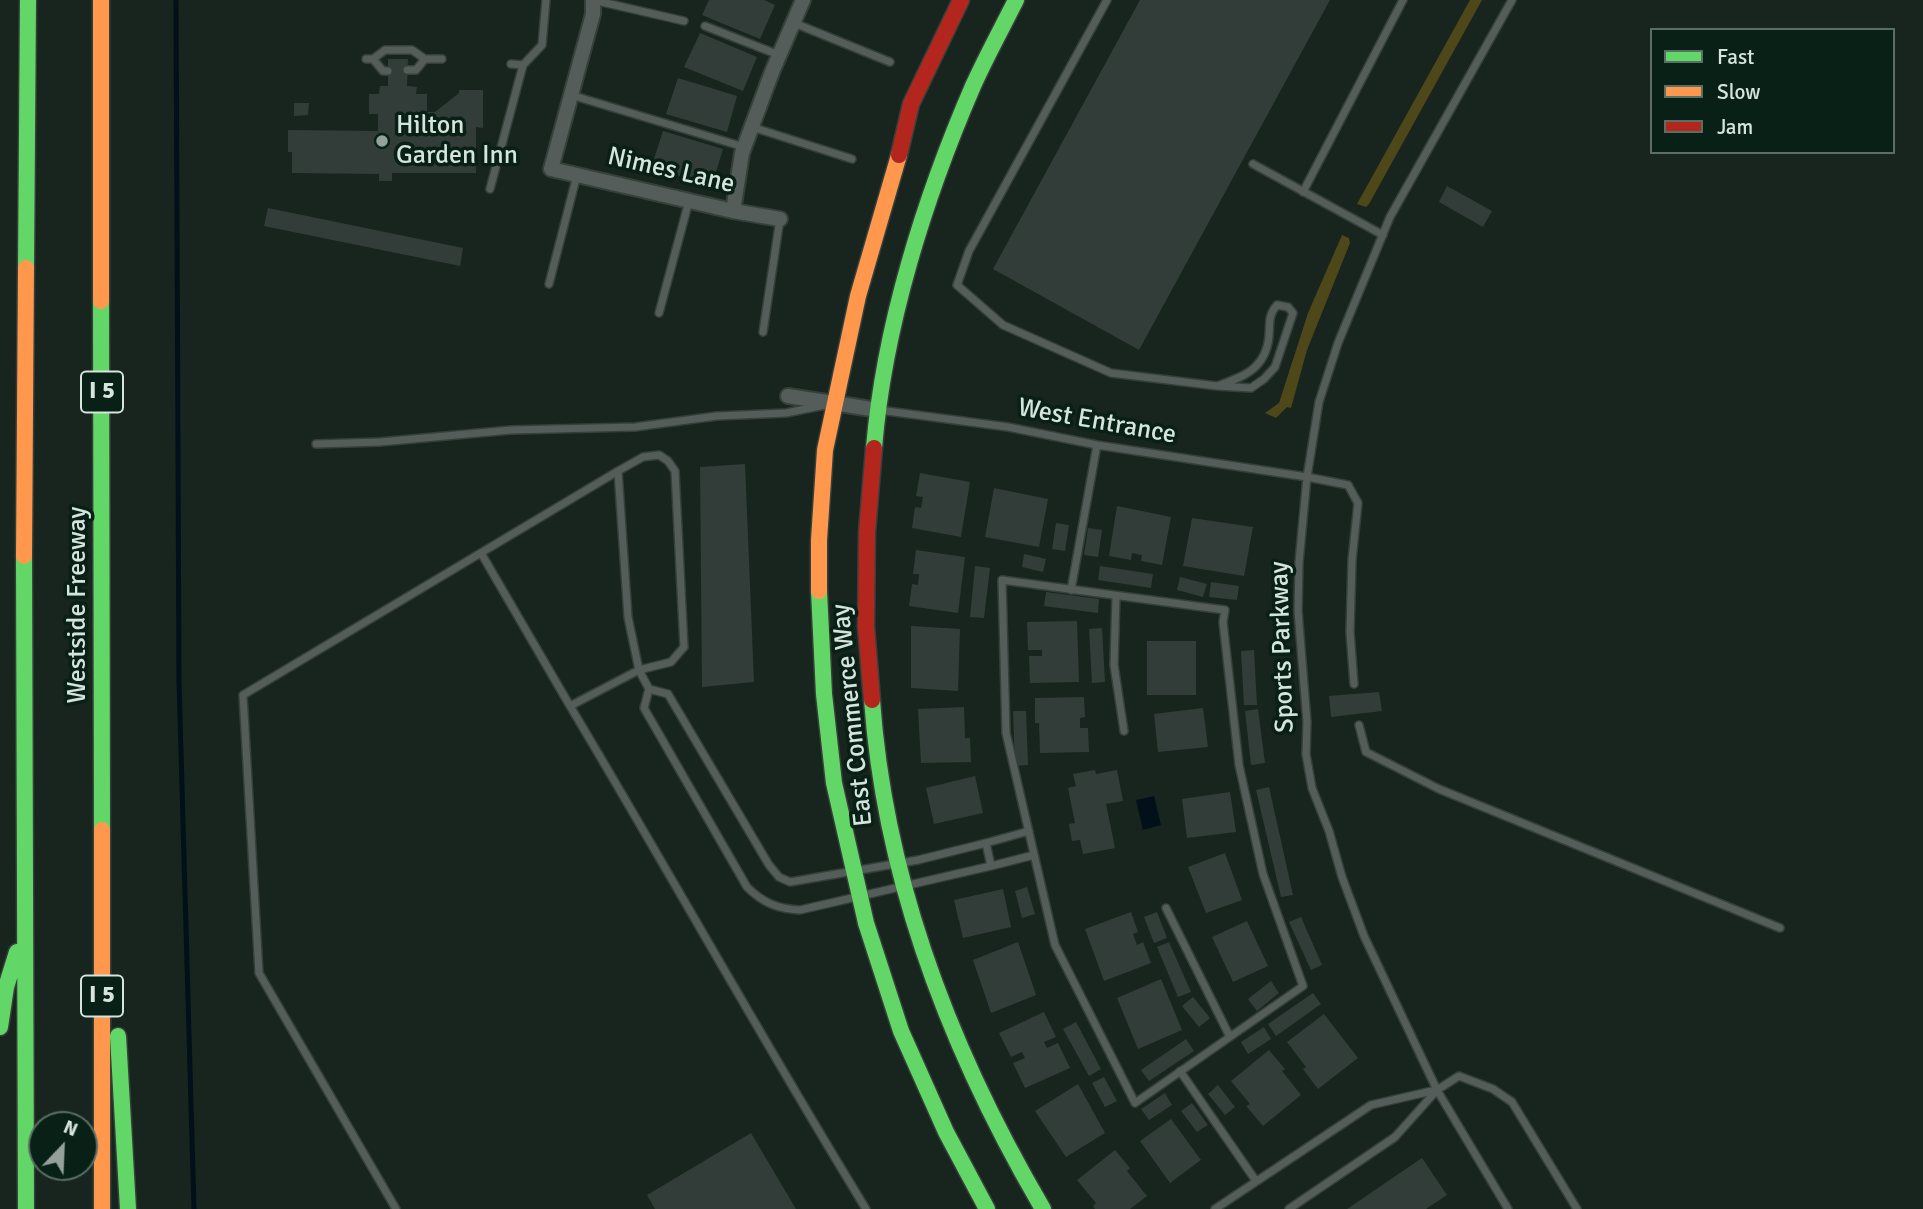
<!DOCTYPE html>
<html>
<head>
<meta charset="utf-8">
<style>
  body { margin:0 }
  #map { position:relative; width:1923px; height:1209px; overflow:hidden; background:#18241e; font-family:Signika,sans-serif }
  canvas { display:block }
  .legend { position:absolute; left:1650px; top:28px; width:245px; height:126px; box-sizing:border-box; background:#082016; border:2px solid #5a6e65; margin:0; padding:9px 12px; list-style:none; font-size:21px; color:#d5e4dc }
  .legend li { display:flex; align-items:center; gap:14px; height:35px }
  .legend b { width:35px; border:2px solid #5a6e65 }
  .north { position:absolute; left:28px; top:1111px; width:70px; height:70px; box-sizing:border-box; background:#082016; border:2px solid #5a6e65; border-radius:50%; rotate:23deg; font-size:19px; font-weight:700; line-height:28px; text-align:center; color:#d5e4dc }
  .north::after { content:''; display:block; margin:auto; width:24px; height:32px; background:#93a19a; clip-path:polygon(50% 0,100% 100%,50% 72%,0 100%) }
</style>
</head>
<body>
<div id="map">
<canvas width="1923" height="1209"></canvas>
<ul class="legend">
<li><b style="height:9px;background:#63d668"></b>Fast</li>
<li><b style="height:9px;background:#ff974d"></b>Slow</li>
<li><b style="height:9px;background:#b3261e"></b>Jam</li>
</ul>
<div class="north">N</div>
</div>
<script>
const g = document.querySelector('canvas').getContext('2d');
g.lineJoin = 'round';
function fillPath(path, color) { g.fillStyle = color; g.fill(path, 'evenodd'); }
function trace(path, color, width, dash) { g.strokeStyle = color; g.lineWidth = width; g.lineCap = dash ? 'butt' : 'round'; g.setLineDash(dash || []); g.stroke(path); }
function label(font, color, halo, rows, align = 'center') {
  g.font = font + ' Signika,sans-serif'; g.lineWidth = 7; g.setLineDash([]); g.textBaseline = 'middle'; g.strokeStyle = halo; g.fillStyle = color; for (const [text, x, y, turn = 0] of rows) {
    g.save(); g.translate(x, y); g.rotate((+turn || 0) * Math.PI / 180); g.textAlign = isNaN(turn) ? turn : align; if (halo) g.strokeText(text, 0, 0); g.fillText(text, 0, 0); g.restore();
  }
}
fillPath(new Path2D(`
  M1470 0H1482L1369 204 1366 207 1357 204Z
  M1342 235 1349 238 1350 243 1307 350 1291 408 1287 407 1276 418 1265 413 1279 403 1308 313Z`), '#4e4719');
fillPath(new Path2D(`
  M1154 796 1161 825 1143 830 1136 800Z`), '#021019');
trace(new Path2D(`
  M176 0 179 681 194 1209`), '#021019', 5);
fillPath(new Path2D(`
  M709 0H764L775 5 760 39 702 15Z
  M1140 0H1330L1139 350 993 269Z
  M700 33 757 57 743 91 684 67Z
  M388 59H408L407 86 417 87 416 94H427V112H435L459 93V90H483V128L476 127V173H392V181H379V174L292 173V152H288V130L378 131V114H369V94H379L380 86H388Z
  M678 78 737 96 727 132 666 114Z
  M294 103H309L308 115 294 116Z
  M663 131 723 149 712 185 651 168Z
  M1447 186 1492 211 1483 227 1439 202Z
  M268 208 463 248 460 266 264 226Z
  M745 464 754 682 702 687 700 467Z
  M920 473 970 482 961 537 912 528 915 507 921 508 923 497 916 496Z
  M994 488 1048 499 1039 547 985 537Z
  M1117 506 1171 517 1162 565 1141 561 1142 555 1132 553 1131 560 1109 556Z
  M1192 518 1253 527 1244 576 1183 566Z
  M1056 523 1069 525 1065 551 1052 549Z
  M1088 528 1102 530 1098 557 1084 555Z
  M916 550 965 557 958 613 909 606 912 584 918 585 919 574H913Z
  M1024 554 1046 559 1043 572 1022 567Z
  M975 566 990 568 984 618 970 617Z
  M1100 566 1153 574 1151 588 1098 580Z
  M1180 577 1207 584 1203 597 1177 590Z
  M1211 582 1239 586 1237 600 1209 597Z
  M1046 592 1099 599 1098 613 1044 606Z
  M1077 621 1079 682 1030 683 1029 656H1042V650H1028L1027 622Z
  M911 626 960 629 958 691 911 688Z
  M1102 628 1105 682 1092 683 1089 629Z
  M1147 641H1196V695H1147Z
  M1254 650 1257 705H1244L1241 651Z
  M1379 692 1382 711 1331 717 1329 696Z
  M1084 697 1085 717 1080 718V728H1088L1089 752 1040 753 1039 723H1035V698Z
  M964 707 965 738H970L971 762 921 763 918 709Z
  M1203 708 1208 747 1158 752 1154 714Z
  M1258 709 1265 763 1251 765 1245 711Z
  M1013 711H1026L1028 765 1015 766Z
  M1095 770 1096 774 1117 770 1123 801 1106 804 1115 848 1083 854 1080 840 1072 841 1069 824 1075 823 1068 788 1076 786 1073 774Z
  M975 776 983 813 934 824 926 788Z
  M1269 787 1293 895 1281 897 1256 790Z
  M1230 792 1236 832 1187 838 1182 799Z
  M1225 853 1242 900 1206 913 1188 867Z
  M1027 887 1035 914 1022 918 1015 891Z
  M1003 889 1011 927 963 938 954 900Z
  M1131 912 1138 932 1133 934 1137 945 1143 942 1151 963 1104 981 1085 929Z
  M1157 912 1167 938 1154 943 1144 917Z
  M1301 917 1322 965 1311 970 1289 922Z
  M1247 921 1268 966 1233 982 1212 937Z
  M1018 942 1036 995 991 1013 973 960Z
  M1169 942 1191 992 1178 997 1157 947Z
  M1161 979 1182 1030 1138 1049 1117 998Z
  M1271 981 1279 993 1257 1011 1248 999Z
  M1313 993 1321 1004 1276 1036 1268 1024Z
  M1193 997 1210 1018 1199 1027 1182 1006Z
  M1044 1012 1056 1037 1044 1042 1047 1048 1058 1043 1070 1068 1025 1088 1013 1063 1025 1058 1022 1052 1011 1057 999 1033Z
  M1324 1014 1358 1058 1318 1089 1303 1069 1306 1067 1287 1042Z
  M1076 1022 1101 1069 1089 1076 1063 1029Z
  M1264 1027 1271 1039 1248 1054 1241 1042Z
  M1186 1039 1194 1051 1149 1081 1141 1070Z
  M1269 1050 1285 1069 1282 1071 1301 1095 1263 1126 1246 1106 1250 1104 1231 1081Z
  M1104 1077 1117 1101 1105 1107 1092 1083Z
  M1078 1084 1105 1133 1066 1157 1035 1111Z
  M1218 1085 1235 1107 1225 1115 1208 1094Z
  M1165 1093 1172 1105 1149 1120 1141 1109Z
  M1192 1103 1208 1125 1197 1132 1181 1111Z
  M1171 1119 1201 1160 1170 1183 1140 1141Z
  M751 1133 796 1209H655L647 1195Z
  M1115 1150 1130 1168 1127 1171 1147 1196 1130 1209H1095L1093 1206 1096 1203 1077 1180Z
  M1422 1158 1447 1195 1426 1209H1347Z`), '#323d3a');
const lane = new Path2D(`
  M593 0 684 21
  M1107 0 969 251 957 285 1003 325 1111 373 1217 386 1251 388 1264 379 1275 367 1293 313 1288 307 1277 305C1268 315 1270 323 1269 336 1266 369 1243 377 1217 386
  M794 23 890 62
  M705 26 779 55
  M366 59H373L385 50H412L425 59H442
  M373 59 383 71H388
  M511 64 523 65
  M407 70H416L425 59
  M571 95 744 147
  M752 127 852 159
  M1253 164 1383 235
  M490 189 523 65 542 45 546 0
  M1303 192 1403 0
  M549 284 577 175
  M659 313 689 201
  M763 332 780 219
  M879 410 1008 427 1097 445 1307 477 1348 485 1358 503 1352 560 1350 632 1354 684
  M316 444 380 442 511 430 635 427 717 416 786 413 825 405
  M618 471 643 457 659 455 668 461 675 471 684 647 671 662 639 670 649 689 644 708 747 887C763 903 778 909 800 910L991 866 986 843 918 860 790 882 779 877 769 865 668 694 649 689
  M1002 580 1225 610 1223 622 1239 765 1263 874 1303 986 1135 1103 1055 945 1006 733Z
  M1071 590 1097 445
  M1116 596 1114 665 1124 731
  M570 706C670 873 764 1043 866 1209
  M1359 725 1366 752 1439 789 1780 928
  M986 843 1029 831
  M991 866 1034 855
  M1166 908 1230 1037
  M1180 1071 1256 1181
  M396 1209 259 973 243 695 618 471 628 617 639 670 570 706 481 553
  M1215 1209 1371 1105 1436 1090
  M1289 1209 1395 1137 1437 1090 1459 1076 1493 1089 1512 1102 1577 1209
  M1508 1209 1437 1090 1364 936 1342 877 1329 831 1312 788 1306 754 1307 722 1298 611 1299 562 1307 477 1319 402 1338 343 1390 217 1512 0`);
const street = new Path2D(`
  M593 0V14L551 169 733 211 780 219
  M733 211 742 153 772 72 803 0
  M788 396 878 410`);
const fast = new Path2D(`
  M26 268 28 0
  M101 301 102 830
  M874 448C884 326 925 197 973 86 986 57 1002 28 1016 0
  M24 556 26 1209
  M819 591 824 694 834 783 866 923 901 1031 946 1132 987 1209
  M872 700C885 882 951 1052 1043 1209
  M0 1027 6 987 17 952
  M118 1036 128 1209`);
const slow = new Path2D(`
  M101 0V301
  M24 556 26 268
  M819 591V540L825 450 858 296 899 155
  M102 830V1209`);
const jam = new Path2D(`
  M899 155 911 104 961 0
  M872 700 866 626 867 532 874 448`);
trace(lane, '#36403a', 10);
trace(street, '#36403a', 18);
trace(fast, '#36403a', 19);
trace(slow, '#36403a', 19);
trace(jam, '#36403a', 19);
trace(lane, '#545d59', 7);
trace(street, '#545d59', 14);
trace(fast, '#63d668', 16);
trace(slow, '#ff974d', 16);
trace(jam, '#b3261e', 16);
for (const [x, y, r, color] of [
  [382,141,7,"#93a19a"]
]) { const dot = new Path2D(); dot.arc(x, y, r, 0, 2 * Math.PI); g.fillStyle = color; g.fill(dot); trace(dot, '#082016', 2.5); }
for (const [x, y, w] of [
  [102,392,42],
  [102,996,42]
]) { const box = new Path2D(); box.roundRect(x - w / 2, y - 20.5, w, 41, 5); g.fillStyle = '#082016'; g.fill(box); trace(box, '#d5e4dc', 2); }
label('bold 24px', '#d5e4dc', null, [
  ["I 5",102,392],
  ["I 5",102,996]
]);
label('26px', '#d5e4dc', '#082016', [
  ["Hilton",396,126],
  ["Garden Inn",396,156]
], 'left');
label('26px', '#d5e4dc', '#082016', [
  ["Nimes Lane",671,171,13],
  ["West Entrance",1097,422,10],
  ["Westside Freeway",78,605,-90],
  ["Sports Parkway",1283,647,-92],
  ["East Commerce Way",853,715,-96]
]);
</script>
</body>
</html>
